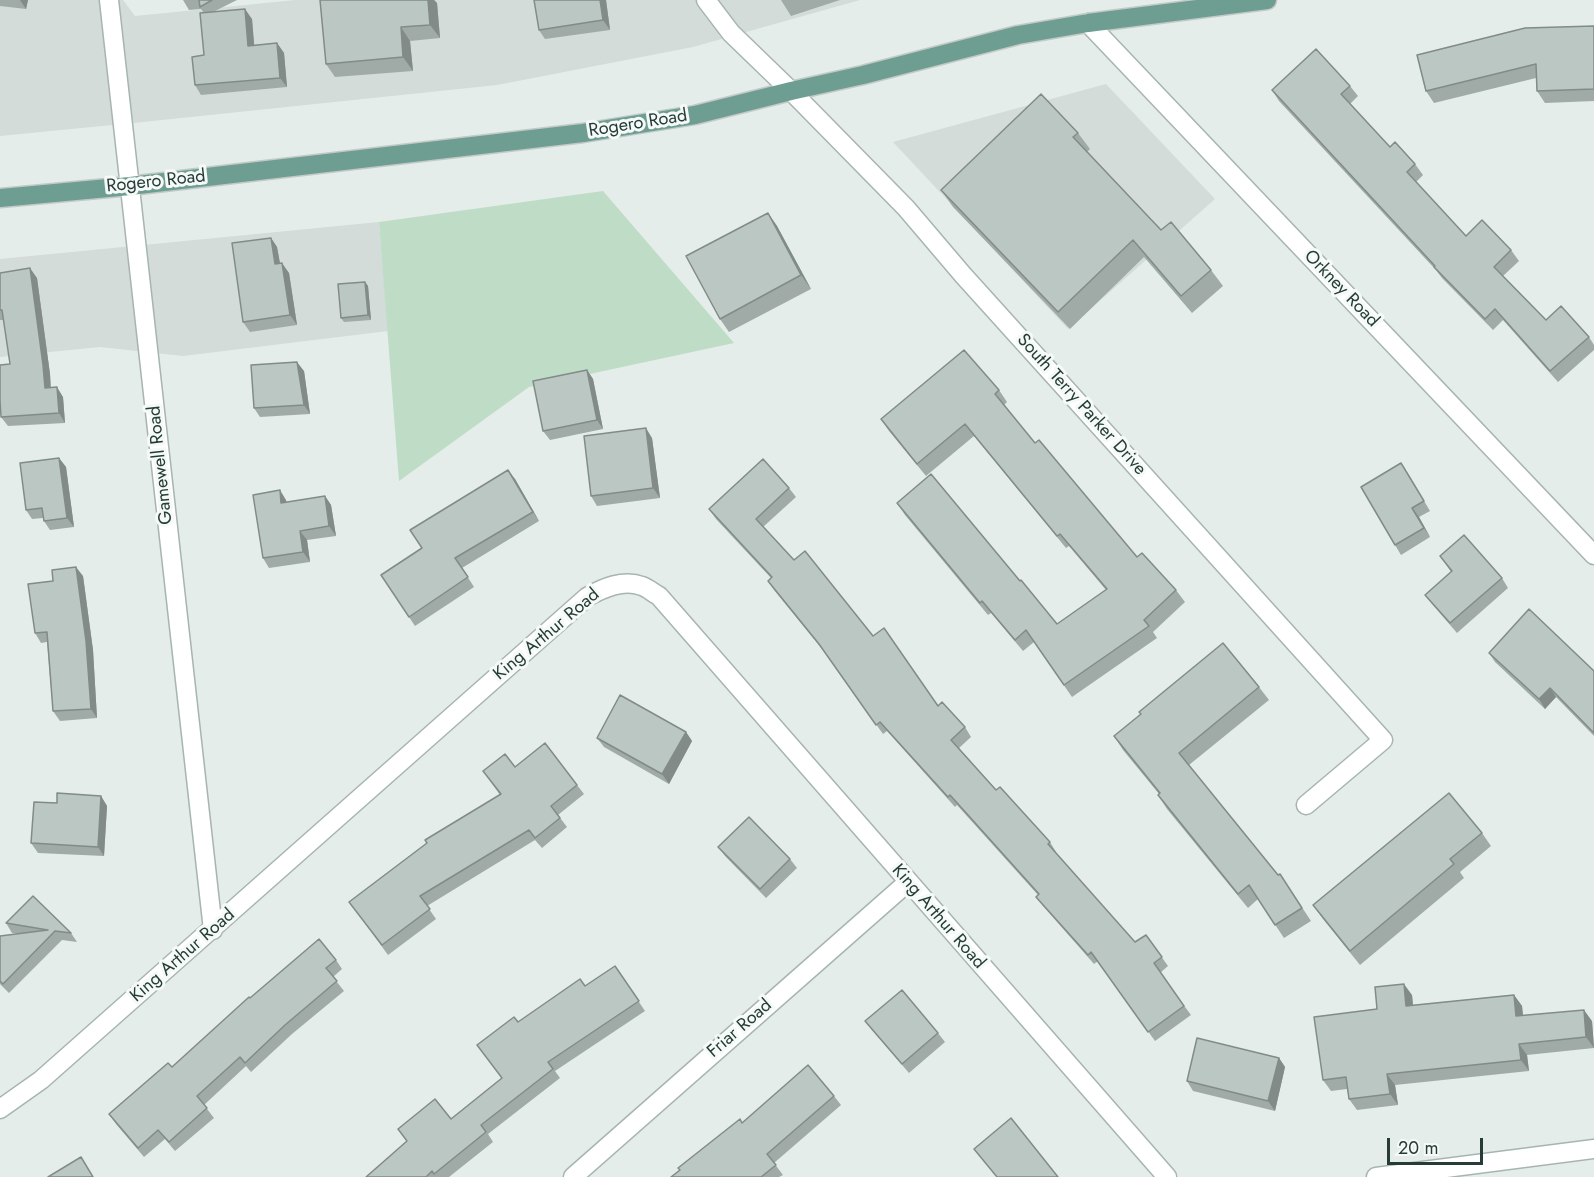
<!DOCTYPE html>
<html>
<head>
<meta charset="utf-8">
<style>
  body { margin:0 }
  #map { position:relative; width:1594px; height:1177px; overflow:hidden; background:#e4ede9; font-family:Jost,sans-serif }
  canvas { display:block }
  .scale { position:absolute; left:1387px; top:1138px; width:96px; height:27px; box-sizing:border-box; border:3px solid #253d36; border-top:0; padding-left:8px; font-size:18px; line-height:21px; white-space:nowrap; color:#253d36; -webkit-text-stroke:4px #f5f9f7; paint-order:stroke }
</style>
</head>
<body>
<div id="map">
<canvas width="1594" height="1177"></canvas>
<div class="scale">20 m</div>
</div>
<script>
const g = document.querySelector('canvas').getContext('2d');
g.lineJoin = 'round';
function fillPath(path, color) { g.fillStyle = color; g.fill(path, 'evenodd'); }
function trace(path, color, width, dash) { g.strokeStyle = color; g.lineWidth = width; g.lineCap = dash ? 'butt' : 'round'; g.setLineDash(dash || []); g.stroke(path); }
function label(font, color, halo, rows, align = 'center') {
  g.font = font + ' Jost,sans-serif'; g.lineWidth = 6; g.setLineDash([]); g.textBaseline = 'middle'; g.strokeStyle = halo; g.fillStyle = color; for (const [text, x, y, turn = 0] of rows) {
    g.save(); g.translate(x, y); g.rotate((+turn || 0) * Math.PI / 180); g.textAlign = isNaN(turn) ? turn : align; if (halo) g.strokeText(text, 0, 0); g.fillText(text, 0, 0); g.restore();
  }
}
fillPath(new Path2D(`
  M0 0H123L135 16 295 0H860L693 47 497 85 143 122 0 136Z
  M1106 84 1215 199 1068 329 893 142Z
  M379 222 388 331 183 356 100 347 0 357V259Z`), '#d3dcd8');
fillPath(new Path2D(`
  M603 191 734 343 529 387 399 481 379 222Z`), '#bfdcc7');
const minor = new Path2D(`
  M109 0 213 930
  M706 0 731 33 791 91 906 208 963 275 1383 740 1306 805
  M1088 23 1594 555
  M0 1109 41 1080 587 597C603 588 623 579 642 586 648 588 653 593 659 596L1167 1177
  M573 1177 908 882
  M1376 1177 1594 1149`);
const major = new Path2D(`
  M0 198 130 186 583 133 695 115 791 91 863 75 1018 35 1088 23 1267 0`);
trace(minor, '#a7b5b0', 21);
trace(major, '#c2c9c7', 21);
trace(minor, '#fff', 18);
trace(major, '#6d9e91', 18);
fillPath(new Path2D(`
  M0 0H28L26 9 0 6Z
  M183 0H237L213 12 252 19 254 45 277 43 284 53 287 87 201 95 195 85 204 55V13L201 9 189 10Z
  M320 0H434L437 3 440 38 410 41 413 71 335 77 326 64Z
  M534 0H606L610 30 545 39 539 30Z
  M781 0H840L791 16Z
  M1594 26V101L1545 103 1537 91 1536 78 1434 103 1426 91Z
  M1350 86 1358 96 1350 104 1390 147 1415 164 1423 175 1416 182 1466 236 1511 250 1519 261 1503 276 1546 320 1589 337 1594 345V350L1558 382 1503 320 1493 330 1442 278 1435 269 1279 101 1272 90Z
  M1078 133 1090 149 1087 152 1161 230 1211 270 1223 286 1192 313 1144 257 1070 329 953 207 941 190Z
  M768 213 777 226 811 289 729 332 720 319Z
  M271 238 277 247 280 264 289 273 297 325 250 332 243 322Z
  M0 273 37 278 50 374 51 388 63 397 65 423 8 426 1 417 10 364 4 320H0Z
  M365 282 368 286 371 320 344 322 341 318Z
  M587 370 593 379 603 429 550 440 543 431Z
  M304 371 310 414 260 417 254 408Z
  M999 390 1007 402 1004 405 1035 443 1137 557 1176 590 1185 602 1153 632 1157 638 1072 697 1034 642 1023 651 991 613 988 615 905 515 897 503 1020 581 1057 624 1106 590 1069 546 1066 548 974 436 926 476 889 431 881 419Z
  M652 438 660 498 597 506 591 496Z
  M59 458 66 467 74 527 50 530 44 521 43 518 32 519 26 510Z
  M1407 472 1430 511 1419 517 1430 537 1401 555 1395 545Z
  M515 479 539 521 462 568 474 587 415 626 381 575 422 548Z
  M789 488 796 497 763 527 794 560 873 636 938 706 965 727 971 737 959 748 996 790 1050 842 1056 852H1055L1135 942 1146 935 1168 966 1160 973 1191 1015 1155 1041 1098 961 1094 964 1043 906 1036 897 1038 895 957 805 955 807 887 731 883 734 826 654 774 590 768 581 771 578 716 519 709 509Z
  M325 496 331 505 336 536 307 540 310 562 269 568 263 558 286 500V502Z
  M1440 556 1502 578 1508 588 1457 633 1432 604 1425 595 1451 572Z
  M83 576 93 650 97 718 60 721 53 711 47 642 41 643 35 633Z
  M1489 653 1594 671V736L1556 697 1545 709 1495 662Z
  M1259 687 1269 700 1189 765 1278 875 1280 874 1311 921 1284 938 1258 899 1248 908 1167 809 1158 795 1159 794 1123 750 1114 736Z
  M686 732 692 741 669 784 604 747 597 738Z
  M515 767 577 785 584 794 558 815 567 827 542 848 535 840 427 906 436 919 388 955 356 911 500 795 483 771Z
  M101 796 107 806 104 856 38 853 31 843 57 803Z
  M1482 833 1491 846 1460 872 1464 878 1360 965 1323 919 1313 905Z
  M718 847 790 859 797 868 766 898 725 856Z
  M6 923 71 933 77 942 62 940 9 993 0 984V936L19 934 12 933Z
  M336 960 342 969 333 977 344 991 292 1034 251 1072 246 1066 204 1105 214 1118 175 1151 165 1139 144 1157 116 1124 109 1114 172 1067 250 998Z
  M615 966 645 1011 555 1071 560 1078 488 1134 493 1142 449 1177H366L407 1141 398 1129 451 1119 502 1078 477 1045 518 1022 585 986Z
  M1412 995 1413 1005 1514 995 1522 1006 1523 1015 1592 1021 1594 1048 1527 1055 1529 1071 1395 1085 1398 1105 1357 1110 1349 1099 1347 1089 1331 1091 1323 1080 1377 1009Z
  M865 1021 938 1033 945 1042 909 1073 872 1030Z
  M1279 1058 1285 1067 1275 1111 1193 1091 1187 1081Z
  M834 1096 841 1105 774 1163 783 1175 779 1177H671L742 1123Z`), '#a0aba7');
fillPath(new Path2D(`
  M20 0H28L26 9Z
  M428 0H434L437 3 440 38 430 25Z
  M600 0H606L610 30 603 20Z
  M245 9 252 19 255 55 248 46Z
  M401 27 410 41 413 71 403 57Z
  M277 43 284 53 287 87 280 78Z
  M768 213 777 226 811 289 801 275Z
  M271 238 277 247 282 274 275 264Z
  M282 263 289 273 297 325 290 315Z
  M30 268 37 278 50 374 51 397 45 388Z
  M365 282 368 286 371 320 368 315Z
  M297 362 304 371 310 414 304 405Z
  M587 370 593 379 603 429 597 420Z
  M57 387 63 397 65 423 59 413Z
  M646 428 652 438 660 498 653 488Z
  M59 458 66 467 74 527 67 518Z
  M508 470 515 479 539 521 533 512Z
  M280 490 286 500 288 512 281 503Z
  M325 496 331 505 336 536 329 526Z
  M1412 508 1419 517 1430 537 1424 528Z
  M300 531 307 540 310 562 303 552Z
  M76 567 83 576 93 650 97 718 91 709Z
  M1550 688 1556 697 1545 709 1539 699Z
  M686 732 692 741 669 784 662 774Z
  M101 796 107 806 104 856 98 847Z
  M1404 984 1412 995 1414 1017 1406 1006Z
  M1514 995 1522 1006 1524 1027 1516 1016Z
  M1584 1010 1592 1021 1594 1048 1586 1037Z
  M1519 1044 1527 1055 1529 1071 1521 1060Z
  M1279 1058 1285 1067 1275 1111 1268 1101Z
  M1387 1074 1395 1085 1398 1105 1390 1094Z`), '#828b88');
const building = new Path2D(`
  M199 0H212L200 7Z
  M320 0H428L430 25 401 27 403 57 326 64Z
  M534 0H600L603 20 539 30Z
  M245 9 248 46 277 43 280 78 195 85 192 57 204 55 200 13Z
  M1594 26V89L1537 91 1536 64 1426 91 1417 55 1525 28Z
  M1316 49 1350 86 1341 94 1390 147 1395 142 1415 164 1407 172 1466 236 1482 220 1511 250 1494 267 1546 320 1561 306 1589 337 1550 371 1495 309 1485 319 1434 267 1435 266 1272 90Z
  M1041 94 1078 133 1073 137 1161 230 1171 222 1211 270 1181 296 1133 240 1058 312 941 190Z
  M768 213 801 275 720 319 686 256Z
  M271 238 275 264 282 263 290 315 243 322 232 243Z
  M30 268 43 365 45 388 57 387 59 413 1 417 0 400V365L10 364 2 310H0V273Z
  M365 282 368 315 341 318 338 284Z
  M964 350 999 390 995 394 1035 443 1039 440 1137 557 1142 553 1176 590 1144 620 1149 626 1064 685 1026 630 1015 640 982 601 980 603 897 503 931 474 1020 581 1021 580 1057 624 1107 589 1060 534 1057 536 965 424 917 464 881 419Z
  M297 362 304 405 254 408 251 365Z
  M587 370 597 420 543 431 533 381Z
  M646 428 653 488 591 496 584 436Z
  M59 458 67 518 44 521 42 508 26 510 20 463Z
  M763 459 789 488 756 519 794 560 805 551 873 636 884 628 938 706 942 702 965 727 951 740 996 790 1000 787 1050 842 1048 844 1135 942 1146 935 1162 957 1154 963 1184 1006 1148 1032 1091 952 1088 955 1036 897 1039 894 950 795 948 797 880 722 876 725 819 644 768 581 772 577 709 509Z
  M1401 463 1424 501 1412 508 1424 528 1395 545 1361 487Z
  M508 470 533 512 455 558 468 577 409 617 381 575 422 548 410 530Z
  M280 490 281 503 325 496 329 526 300 531 303 552 263 558 253 495Z
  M1464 535 1502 578 1450 623 1425 595 1452 571 1440 556Z
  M76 567 86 641 91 709 53 711 47 632 35 633 28 584 53 581 52 570Z
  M1529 609 1594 671V733L1550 688 1539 699 1489 653Z
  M1223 643 1259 687 1179 753 1278 875 1280 874 1302 908 1275 925 1249 885 1238 894 1158 795 1160 793 1114 736 1141 714 1139 712Z
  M620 695 686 732 662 774 597 738Z
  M545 743 577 785 551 806 560 818 535 838 529 830 420 896 430 909 382 945 349 902 427 843 425 840 501 794 483 771 505 754 515 767Z
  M57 793 101 796 98 847 31 843 34 802 57 803Z
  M1449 793 1482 833 1450 859 1454 864 1350 951 1313 905Z
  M749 817 790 859 760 889 718 847Z
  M33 896 71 933 55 931 3 984 0 981V936L48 930 6 923Z
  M319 939 336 960 326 968 337 981 285 1025 245 1063 240 1057 197 1096 207 1108 169 1142 158 1130 138 1148 109 1114 168 1063 172 1067 249 997 250 998Z
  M615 966 639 1001 548 1062 553 1069 481 1125 486 1132 434 1174 432 1171 426 1177H366L407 1141 398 1129 435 1099 451 1119 502 1078 477 1045 514 1017 518 1022 580 979 585 986Z
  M1404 984 1406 1006 1514 995 1516 1016 1584 1010 1586 1037 1519 1044 1521 1060 1387 1074 1390 1094 1349 1099 1346 1077 1323 1080 1314 1017 1377 1009 1375 987Z
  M902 990 938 1033 902 1064 865 1021Z
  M1197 1038 1279 1058 1268 1101 1187 1081Z
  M808 1065 834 1096 767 1154 776 1165 761 1177H671L680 1170 678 1168 740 1119 742 1123Z
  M1011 1118 1058 1177H997L974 1149Z
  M81 1157 93 1177H48Z`);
fillPath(building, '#bac7c2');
trace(building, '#828b88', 1.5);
label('18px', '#253d36', '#f5f9f7', [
  ["Rogero Road",638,124,-9],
  ["Rogero Road",156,182,-6],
  ["Orkney Road",1341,289,46],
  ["South Terry Parker Drive",1081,405,48],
  ["Gamewell Road",161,465,-96],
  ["King Arthur Road",547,635,-40],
  ["King Arthur Road",938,917,49],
  ["King Arthur Road",183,956,-41],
  ["Friar Road",740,1029,-41]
]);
</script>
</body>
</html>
